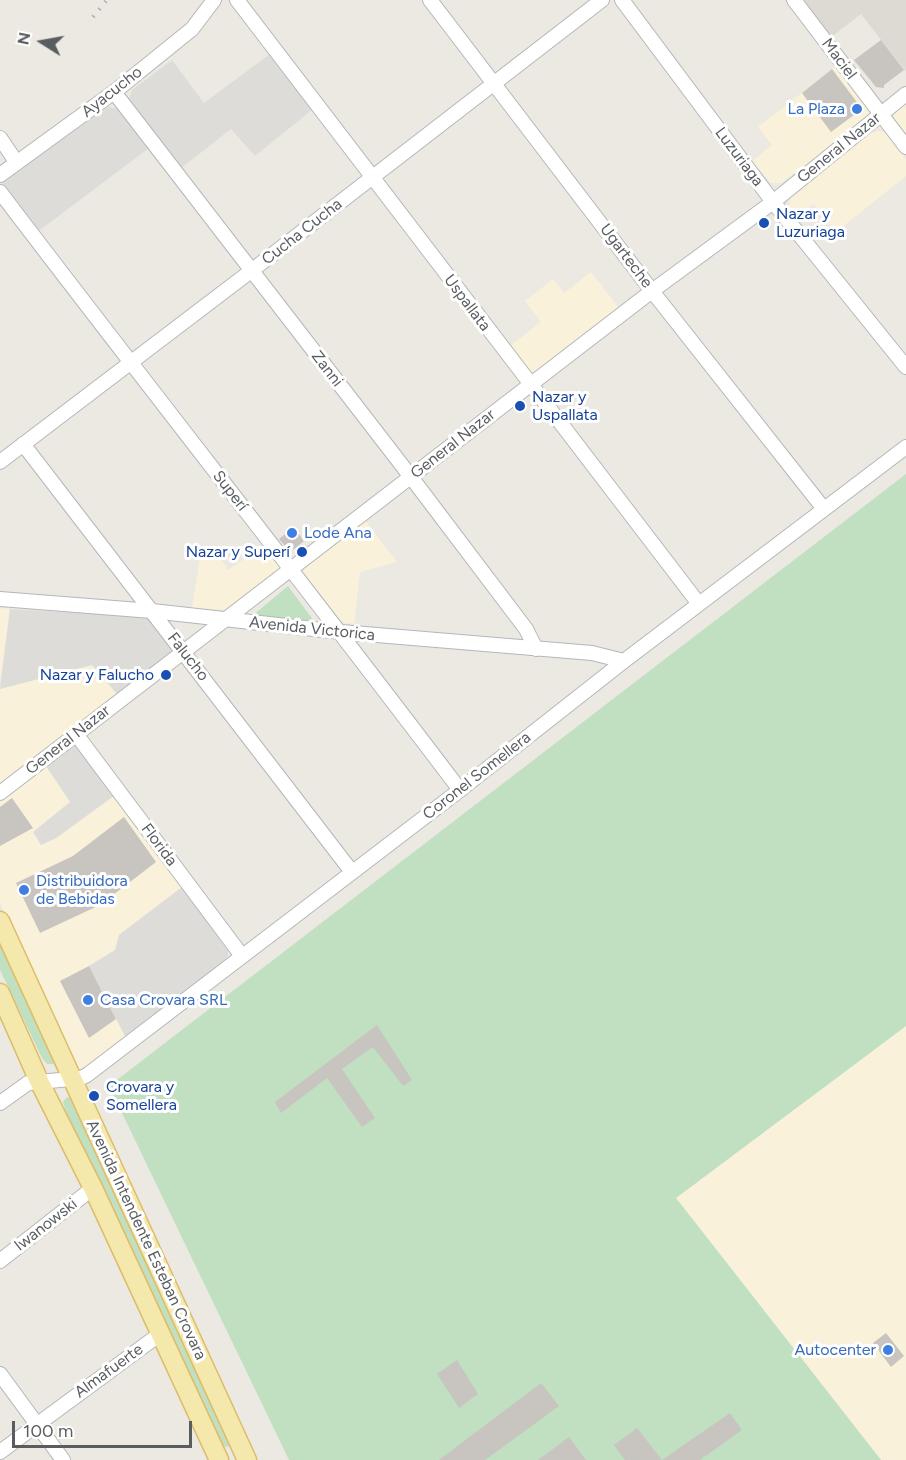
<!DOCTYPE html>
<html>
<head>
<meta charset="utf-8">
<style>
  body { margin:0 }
  #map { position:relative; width:906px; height:1460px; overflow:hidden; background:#ebe9e1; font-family:Figtree,sans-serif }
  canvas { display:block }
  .north { position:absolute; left:12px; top:12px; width:60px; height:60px; -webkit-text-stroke:4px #fff; paint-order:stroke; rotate:281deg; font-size:16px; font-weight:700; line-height:24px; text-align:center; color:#5a5d60 }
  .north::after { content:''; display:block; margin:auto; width:21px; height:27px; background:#5a5d60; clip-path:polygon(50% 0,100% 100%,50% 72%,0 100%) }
  .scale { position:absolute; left:12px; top:1421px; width:180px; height:27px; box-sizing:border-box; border:3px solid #5a5d60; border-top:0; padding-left:8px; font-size:18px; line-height:21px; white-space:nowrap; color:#5a5d60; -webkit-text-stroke:4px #fff; paint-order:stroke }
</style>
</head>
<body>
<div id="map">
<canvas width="906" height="1460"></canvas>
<div class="north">N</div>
<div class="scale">100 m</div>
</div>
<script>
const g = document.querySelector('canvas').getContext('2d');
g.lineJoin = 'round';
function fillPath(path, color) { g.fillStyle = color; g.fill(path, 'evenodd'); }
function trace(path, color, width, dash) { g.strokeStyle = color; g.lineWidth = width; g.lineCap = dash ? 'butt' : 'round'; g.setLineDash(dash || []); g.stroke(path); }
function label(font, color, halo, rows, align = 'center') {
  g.font = font + ' Figtree,sans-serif'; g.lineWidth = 6; g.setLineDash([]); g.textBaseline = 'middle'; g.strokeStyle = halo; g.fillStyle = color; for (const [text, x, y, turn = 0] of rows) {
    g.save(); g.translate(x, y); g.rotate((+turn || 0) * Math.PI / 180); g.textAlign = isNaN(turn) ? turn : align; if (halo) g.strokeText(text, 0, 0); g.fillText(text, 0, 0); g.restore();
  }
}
fillPath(new Path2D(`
  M836 66 868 108 869 114 866 119 781 183H771L752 161 772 145 758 127Z
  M906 103V133L905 134 894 119V114Z
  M880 131 886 133 906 159V176L836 232 814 204 795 218 789 210 790 194 872 132Z
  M591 272 619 308 538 371 533 373 528 370 510 346 541 322 525 301 553 279 564 293Z
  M365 520 397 562 360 572 354 624 344 623 337 621 304 578 303 573 304 568Z
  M266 544 281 565 280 569 231 608 222 610 192 608 201 552 221 559 228 570Z
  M0 608 10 609 0 682Z
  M92 665 117 694 0 785V689Z
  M46 766 71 802 34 832 41 845 57 838 115 795 182 887 119 935 116 950 89 966 125 1036 82 1070 78 1069 72 1063 0 903V800Z
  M906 1026V1460H881L676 1198Z`), '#f9f1d9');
fillPath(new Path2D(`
  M270 54 313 109 255 156 231 129 180 169 129 99 132 90 172 60 204 103Z
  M108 107 120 109 149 148 36 233 4 190 2 184 5 180Z
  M10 609 151 617 173 644 172 651 169 656 117 694 92 665 0 689Z
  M74 745H78L115 795 56 838 41 845 33 832 70 802 46 766Z
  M182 887 228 951V955L226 961 125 1036 89 966 115 950 119 935Z`), '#dedcd9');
fillPath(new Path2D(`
  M800 0H906V72L861 14 830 38Z`), '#dddad3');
fillPath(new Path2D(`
  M906 474V1026L676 1198 881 1460H289L109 1086Z
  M288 586 314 621 252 616Z
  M0 935 57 1059 53 1064H47L42 1058 0 970Z
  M67 1097 74 1098 234 1442 230 1446 225 1447 221 1442 65 1109 63 1102Z`), '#c1dfc1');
fillPath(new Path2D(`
  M881 40 904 70 884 85V88L876 87 854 60Z
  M832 69 862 109 831 132 802 93Z
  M294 527 304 541 294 549 285 546 279 539Z
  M12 798 33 828 0 846V807Z
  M124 817 156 862 100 905 40 933 16 883 73 856Z
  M89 966 116 1019 89 1038 60 981Z
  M377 1025 412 1080 403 1086 373 1047 342 1069 375 1118 362 1127 327 1078 281 1113 275 1102Z
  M886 1333 904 1356 891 1367 873 1343Z
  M457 1360 478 1394 459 1408 437 1374Z
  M541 1383 559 1406 485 1460H439Z
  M730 1413 742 1430 700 1460H662Z
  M637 1428 662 1460H625L614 1445Z
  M569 1437 586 1460H538Z`), '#c8c5c0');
const minor = new Path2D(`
  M237 0 699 604
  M430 0 652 291 824 509
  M622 0 773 202 906 367
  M794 0 906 147
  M114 92 411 477 526 629 536 649
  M0 138 17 163
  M0 175 114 92 192 29 214 0
  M0 192C152 392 308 589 460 790
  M23 444 352 872
  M0 462 251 271 602 0
  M0 599 152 611 341 632 592 653 624 661
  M76 734 242 956
  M0 793 652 291 773 202 906 94
  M0 1103 28 1083 81 1078 87 1075 460 790 624 661 906 447
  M0 1261 93 1188
  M0 1374 63 1460
  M0 1452 160 1334`);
const major = new Path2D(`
  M0 921 247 1460
  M0 993 39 1081 93 1188 219 1460`);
trace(minor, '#b4b7ba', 16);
trace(major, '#debc67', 21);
trace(minor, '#fff', 14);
trace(major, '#f4e8ad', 18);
trace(new Path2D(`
  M93 17 107 0`), '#b0b1b1', 4, [1.5, 8]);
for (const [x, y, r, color] of [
  [857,109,6,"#3f7fe0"],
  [764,223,6,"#1a4fb4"],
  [520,406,6,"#1a4fb4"],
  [292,533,6,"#3f7fe0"],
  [302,552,6,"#1a4fb4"],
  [166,675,6,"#1a4fb4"],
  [24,890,6,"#3f7fe0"],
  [88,1000,6,"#3f7fe0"],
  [94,1096,6,"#1a4fb4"],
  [888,1350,6,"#3f7fe0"]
]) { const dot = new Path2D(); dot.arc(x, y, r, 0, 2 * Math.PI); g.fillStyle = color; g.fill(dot); trace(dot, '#fff', 2); }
label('16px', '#5a5d60', '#fff', [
  ["Maciel",839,59,53],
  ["Ayacucho",112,92,-38],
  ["General Nazar",839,148,-39],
  ["Luzuriaga",739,157,53],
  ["Cucha Cucha",302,232,-38],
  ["Ugarteche",626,256,53],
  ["Uspallata",467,303,53],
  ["Zanni",327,369,52],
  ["General Nazar",453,444,-38],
  ["Superí",230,491,52],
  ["Avenida Victorica",312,629,6],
  ["Falucho",188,657,52],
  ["General Nazar",68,740,-38],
  ["Coronel Somellera",477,776,-38],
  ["Florida",159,845,53],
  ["Iwanowski",46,1225,-38],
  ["Avenida Intendente Esteban Crovara",146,1240,65],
  ["Almafuerte",109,1371,-36]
]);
label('16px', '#366cbe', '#fff', [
  ["La Plaza",845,109,"right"],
  ["Lode Ana",304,533],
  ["Distribuidora",36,881],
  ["de Bebidas",36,899],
  ["Casa Crovara SRL",100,1000],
  ["Autocenter",876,1350,"right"]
], 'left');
label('16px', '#164399', '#fff', [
  ["Nazar y",776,214],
  ["Luzuriaga",776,232],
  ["Nazar y",532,397],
  ["Uspallata",532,415],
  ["Nazar y Superí",290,552,"right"],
  ["Nazar y Falucho",154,675,"right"],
  ["Crovara y",106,1087],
  ["Somellera",106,1105]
], 'left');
</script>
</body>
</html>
